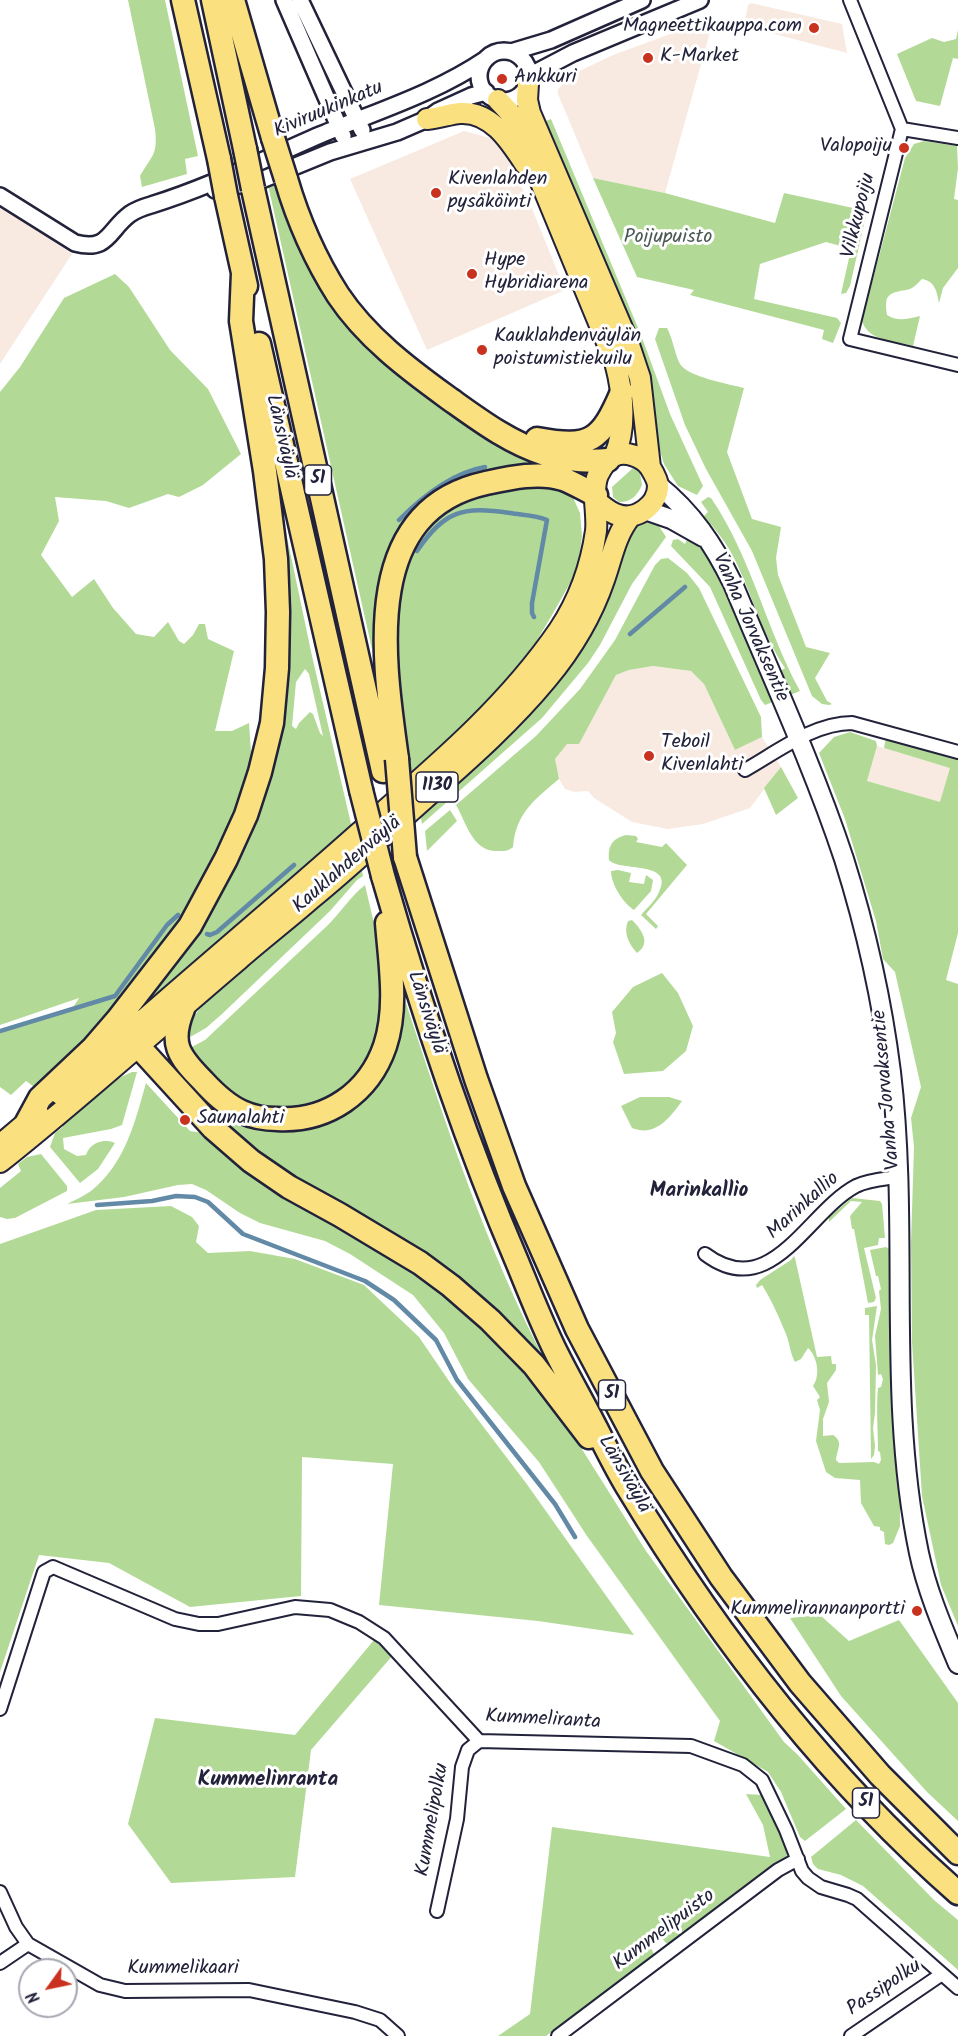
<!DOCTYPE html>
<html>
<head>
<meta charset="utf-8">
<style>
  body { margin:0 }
  #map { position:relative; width:958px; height:2036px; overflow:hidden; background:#fff; font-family:Kalam,sans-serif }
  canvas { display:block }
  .north { position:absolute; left:18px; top:1958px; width:60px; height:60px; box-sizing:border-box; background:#fff; border:2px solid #a7a7b1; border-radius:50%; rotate:237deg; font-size:16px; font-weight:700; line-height:24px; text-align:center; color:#22223b }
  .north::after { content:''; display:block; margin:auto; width:21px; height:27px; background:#c8321e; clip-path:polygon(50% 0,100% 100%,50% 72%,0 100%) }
</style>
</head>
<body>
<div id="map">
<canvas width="958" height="2036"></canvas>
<div class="north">N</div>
</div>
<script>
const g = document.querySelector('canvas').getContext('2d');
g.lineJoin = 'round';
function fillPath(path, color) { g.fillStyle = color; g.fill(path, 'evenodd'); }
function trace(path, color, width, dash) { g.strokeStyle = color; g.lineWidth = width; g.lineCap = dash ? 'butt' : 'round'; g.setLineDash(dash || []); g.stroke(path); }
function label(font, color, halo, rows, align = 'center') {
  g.font = font + ' Kalam,sans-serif'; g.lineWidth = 6; g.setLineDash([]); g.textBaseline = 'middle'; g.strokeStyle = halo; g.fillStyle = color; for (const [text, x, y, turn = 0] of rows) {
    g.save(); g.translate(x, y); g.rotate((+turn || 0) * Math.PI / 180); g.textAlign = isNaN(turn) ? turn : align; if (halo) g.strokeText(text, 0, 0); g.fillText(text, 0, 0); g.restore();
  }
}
fillPath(new Path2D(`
  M751 3 842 24 847 53 744 26 748 5Z
  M714 18 665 193 593 178 558 94V89L573 74 613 55Z
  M464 131 498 140 531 206 565 290 427 350 350 179Z
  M0 206 72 254 0 364Z
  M653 666 691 671 704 684 735 750 762 737 781 767 750 808 703 824 668 829 632 822 594 798 588 791 574 792 565 789 559 779 555 763V759L560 750 591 721 616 675 629 670Z
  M877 746 951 768 941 803 867 781Z`), '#f8eae0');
fillPath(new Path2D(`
  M128 0H165L198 156 185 159 187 174 142 187 140 176C152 155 158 155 155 129Z
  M958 30V59L953 58 940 106 916 101 897 54 932 38 944 42 956 39Z
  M551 119 641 335 670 414 703 486 697 495 678 486 664 464 655 434 643 362 631 323 549 129 546 121Z
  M924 141 957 146 958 168 954 199 958 200V268L943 288 939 303C937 292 935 281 922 279 918 283 913 289 906 290 888 293 884 295 887 315 898 322 907 319 920 316L913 346C895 341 868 341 862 321L905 158 914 144Z
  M593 178 665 193 775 223 784 193 867 211 850 286 846 293 841 294 851 249 826 242 760 264 754 299 837 318 841 323 833 343 822 339 824 330 690 295 694 290 637 277Z
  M278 182 334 301 559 465 411 516 396 539 382 587 378 676 268 185Z
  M115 274 129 287 170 350 208 389 241 454 203 485 179 497 168 494 129 508 106 501 55 497 59 521 41 555 72 597 94 579 113 608 136 634 154 637 168 622 179 641 184 644 193 635 199 624H205L208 639 234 651 215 731H232L249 723 251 752 248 773 235 810 187 910 165 943 98 1029 37 1089 26 1081 11 1095 0 1087V1031L72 1009 79 998 0 1025V392L20 367 64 298Z
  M659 328H667C673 339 675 355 680 364 688 377 729 384 744 388L727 452 752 519 781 527 776 558 778 575 806 647 830 653 815 678 827 701 832 704 829 705 822 704 812 696 752 551 706 469 685 425 655 339Z
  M633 468 640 473 642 485C637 496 631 502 619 502L613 497 612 487Z
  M550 484 571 493 580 513 582 536 579 558 574 576 552 615 512 682 411 780 399 719 392 631 408 552 435 515 476 493Z
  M708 497 711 498C751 556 766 629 800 691L790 695 779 672 785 668C762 634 752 594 734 558 726 542 715 529 704 516L708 512 701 502Z
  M280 504 312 656 352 828 127 1026 266 783ZM305 669 309 674 323 736 320 733 313 714 310 712 299 723 296 729 292 726 296 682Z
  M650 521 661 524 659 526 666 537 632 584 600 645 588 663 542 718 422 824 420 811 514 726 630 529 639 524Z
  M688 537 701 548 719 574 773 702 765 705 761 700 710 587 671 546 673 540 678 539 685 544Z
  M668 558 687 573 699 588 761 717 762 737 735 750 704 684 691 671 653 666 629 670 616 675 579 744H567L555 759 559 779C534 800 516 813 513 847 507 852 503 851 495 851 472 850 466 822 456 805L536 736 580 689 615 640 655 565 661 559Z
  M850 732 876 741 877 746 867 781 940 802 950 768 884 748 886 737 958 759V933L946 980 958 984V1626L941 1585 922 1496 912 1342 911 1243 914 1147 911 1118 921 1087 895 972 883 959 876 921 845 819 819 753 834 737Z
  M781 767 798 798 776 815 764 788Z
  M450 810 457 821 427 851 425 831Z
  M626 835 636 836 638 839 636 842 662 847 666 843 687 865 646 914 658 926 656 929 641 915C647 908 656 900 659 892 675 860 619 872 609 860 608 845 612 839 626 835Z
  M361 865 363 876 357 880 330 911 222 1014 206 1028 185 1040C190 1016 202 1006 218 989Z
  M618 870 631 873 629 882 644 884 646 875 653 880 651 891 634 910C623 903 611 884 611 871Z
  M365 885 380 949 384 981 380 1027 366 1066 346 1089 315 1106 271 1110 234 1098 188 1049 205 1040 328 925C341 912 351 896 365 885Z
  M632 920C641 929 652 943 637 953 629 944 623 933 628 921Z
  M662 973 678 993 693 1026 686 1051 663 1071 624 1074 613 1042 616 1033 612 1012 633 987Z
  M402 991C444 1119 486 1250 549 1368L232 1134 168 1065 175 1058 242 1120 343 1109Z
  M132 1072H137L122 1125 111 1129 63 1138 64 1149 77 1156 86 1155C90 1143 103 1138 115 1143L98 1169 80 1183 50 1147 55 1133 63 1127 61 1123 121 1077Z
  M146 1083 190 1131 209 1134 409 1265 502 1341 568 1427 646 1551 784 1742 797 1754 846 1809 805 1841 800 1837 781 1792 768 1772 714 1741 720 1721 587 1536 539 1462 468 1379 444 1333 413 1295 350 1254 325 1241 260 1223 240 1213 206 1190 192 1184 178 1185 124 1197 67 1204C75 1200 84 1196 91 1191 125 1164 135 1122 146 1083Z
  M640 1097H669L682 1101C669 1119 655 1137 632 1128L621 1106Z
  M41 1154 67 1186V1191L15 1218 7 1219 0 1217V1188L21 1171 18 1164 27 1157Z
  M852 1198 880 1201 882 1204 885 1238H879L878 1245 864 1248 876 1298 874 1302 868 1303 854 1229H852L850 1216 862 1202 851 1201 829 1222V1217Z
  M171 1206 192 1217 199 1226 196 1242 208 1253 250 1251 295 1259 364 1285 419 1337 451 1384 526 1483 634 1635 538 1621 379 1605 393 1464 302 1457 301 1596 190 1607 109 1563 39 1555 0 1672V1244L96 1210Z
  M886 1247 891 1250 894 1430 900 1495V1526L893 1543 889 1545 885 1544 884 1532 880 1530V1527L874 1526 861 1503 860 1480 835 1478 826 1472 816 1441 820 1410 817 1400 820 1397 813 1386C821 1375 817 1356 808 1348L801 1359 795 1362C790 1353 790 1344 786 1334 779 1317 772 1301 762 1285L757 1288 756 1285 760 1280 791 1260 794 1256 795 1258 817 1357 831 1356 832 1364H836V1370L827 1383 829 1402 823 1419V1436L833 1435C844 1442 837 1449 836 1460L839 1463 874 1462 879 1464 881 1460 880 1452 878 1451C878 1430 876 1409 878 1388L881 1387 883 1379 881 1374 878 1375 875 1336 881 1309 879 1291 881 1289 878 1276H876L870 1250Z
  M877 1306 872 1340 876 1365 875 1413 873 1428 875 1446 874 1455 871 1459 869 1315H865V1308Z
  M820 1615 849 1641 899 1620 958 1703V1821L927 1792 841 1696 790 1618Z
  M374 1640 393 1655 311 1750 295 1877 171 1883 128 1824 155 1718 295 1735Z
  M746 1794 762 1795 785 1841 787 1855 784 1860 670 1944 666 1943 662 1938 650 1946 655 1956 546 2036H498L530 2014 552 1827 770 1857 763 1825Z
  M856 1820 934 1900 958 1920V1970L863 1886 841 1875 818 1869 813 1864 811 1857Z`), '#b2da96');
trace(new Path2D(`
  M399 520C422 497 451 473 485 467
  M417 551C444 511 462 506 510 513 522 515 536 515 547 520L532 603V613L534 617
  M630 634 685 587
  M207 934 210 935 217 932 294 865
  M0 1031 115 996 167 925 178 915
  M97 1205 152 1201 176 1196 195 1197 208 1202 243 1234 365 1281 394 1300 436 1340 457 1380 555 1504 575 1537`), '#628aa6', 4.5);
const minor = new Path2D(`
  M850 0 902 129 850 339 958 365
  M902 129 958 138
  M745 770C777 752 814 723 852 723L958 752
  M705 1254C771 1304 807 1212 856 1186 868 1180 884 1179 897 1177
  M0 1709 44 1572 53 1567 175 1619 199 1624H218L295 1607 330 1610 359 1622 384 1638 479 1741 691 1746 743 1765 762 1780 786 1830 802 1871 808 1878 821 1887 848 1895 857 1899 958 1988
  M0 1892 16 1927 28 1944 100 1985 125 1991 249 1990 355 2012 380 2020 398 2036
  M437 1911 457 1819 462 1767 468 1750 479 1741
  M0 1963 28 1944
  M558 2036 778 1870 798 1859
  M851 2036 942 1974`);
const tertiary = new Path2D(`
  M284 0 343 136
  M300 0 362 130
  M479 76a25 25 0 1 1 50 0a25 25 0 1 1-50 0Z
  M511 52 551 40 642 0
  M529 76 573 53 700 0
  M215 190 259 181 330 152 397 132 427 119 438 111 471 96 486 92
  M0 196 75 243C109 252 108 230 130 214 136 210 144 207 151 205 212 186 262 160 320 135 377 111 434 94 486 59`);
const secondary = new Path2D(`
  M658 485C692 512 714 545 733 584 771 675 813 766 844 859 866 929 882 1000 891 1072 910 1232 886 1395 919 1553 927 1591 943 1628 958 1664
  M645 510 671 519 703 537`);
const primary = new Path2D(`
  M528 84 527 100 530 113 628 342 640 378 650 467
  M498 100 514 117 615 362C623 392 627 425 615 455
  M427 119C439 118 449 114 460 113 491 111 510 141 525 164
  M60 1094C158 1005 260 921 359 833 431 770 505 709 559 630 579 600 591 566 596 531 598 513 591 491 598 475 601 469 607 459 614 456 625 450 643 457 650 467 653 472 658 481 658 486 658 505 636 521 618 515 610 513 603 506 597 502
  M0 1145 38 1113
  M0 1162C82 1097 159 1027 238 960 262 939 288 919 312 898 350 867 386 833 422 801 466 762 510 724 547 679 571 650 592 615 604 580 612 558 615 536 630 517`);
const motorway = new Path2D(`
  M183 0 219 159
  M213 0 245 149
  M233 0 273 138
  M286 179C298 220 315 259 338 295 366 337 407 368 447 397 478 419 508 442 545 454 566 460 587 462 608 460
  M253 189 383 771
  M226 196 246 286
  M259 344 361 790
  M537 439C591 449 601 441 622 392
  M397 759C384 663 358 511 486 483 509 478 539 471 563 479 574 483 585 490 596 495
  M405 857 476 1079 514 1186 577 1329 652 1471 721 1577 800 1683 880 1775 958 1853
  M383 876C421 1008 464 1138 518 1264 529 1291 540 1319 553 1346 567 1375 583 1402 597 1430 607 1450 617 1470 628 1488 718 1637 827 1778 958 1893
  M183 1009C169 1043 178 1056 203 1081 214 1093 226 1105 242 1112 253 1117 265 1119 277 1119 327 1122 369 1093 385 1046 398 1007 390 962 387 923
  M139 1022V1047L213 1128 251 1161 289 1187 340 1215 420 1263 451 1286 490 1320 534 1365 589 1437
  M27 1122 40 1098 93 1048 118 1019 190 926 226 859 246 815 260 772 272 723 277 668 278 612 276 559 265 471 241 321 243 273`);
trace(minor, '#22223b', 16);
trace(tertiary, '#22223b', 20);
trace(secondary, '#22223b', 22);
trace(primary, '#22223b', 24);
trace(motorway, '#22223b', 27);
trace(minor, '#fff', 12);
trace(tertiary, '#fff', 15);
trace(secondary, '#fff', 18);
trace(primary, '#fbe080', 20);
trace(motorway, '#fbe080', 22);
const motorwayBridge = new Path2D(`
  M273 138 286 179
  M245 149 253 189
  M219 159 226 196
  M397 759 405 857
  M361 790 383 876`);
trace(motorwayBridge, '#22223b', 27, []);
trace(motorwayBridge, '#fbe080', 22);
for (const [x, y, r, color] of [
  [814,28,6,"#c8321e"],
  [648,58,6,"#c8321e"],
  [502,79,6,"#c8321e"],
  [904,148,6,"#c8321e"],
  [436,193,6,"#c8321e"],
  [472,274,6,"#c8321e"],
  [482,350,6,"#c8321e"],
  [649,756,6,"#c8321e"],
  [185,1120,6,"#c8321e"],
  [917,1611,6,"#c8321e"]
]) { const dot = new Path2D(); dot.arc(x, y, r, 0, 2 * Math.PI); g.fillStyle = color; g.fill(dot); trace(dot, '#fff', 2); }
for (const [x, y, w] of [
  [318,480,27],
  [437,787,42],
  [612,1395,27],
  [866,1803,27]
]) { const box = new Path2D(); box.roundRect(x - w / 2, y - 15, w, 30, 4.5); g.fillStyle = '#fff'; g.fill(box); trace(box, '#22223b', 1.5); }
label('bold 18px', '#22223b', null, [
  ["51",318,480],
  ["1130",437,787],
  ["51",612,1395],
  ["51",866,1803]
]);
label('20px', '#22223b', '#fff', [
  ["Magneettikauppa.com",802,28,"right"],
  ["K-Market",660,58],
  ["Ankkuri",514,79],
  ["Valopoiju",892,148,"right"],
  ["Kivenlahden",448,181],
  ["pysäköinti",448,204],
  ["Hype",484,262],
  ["Hybridiarena",484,285],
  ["Kauklahdenväylän",494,338],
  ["poistumistiekuilu",494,361],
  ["Teboil",661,744],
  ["Kivenlahti",661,767],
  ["Saunalahti",197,1120],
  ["Kummelirannanportti",905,1611,"right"]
], 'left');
label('20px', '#22223b', '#fff', [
  ["Kiviruukinkatu",329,111,-23],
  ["Vilkkupoiju",860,216,-76],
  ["Länsiväylä",280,437,77],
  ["Vanha Jorvaksentie",749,628,66],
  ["Kauklahdenväylä",348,866,-41],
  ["Länsiväylä",425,1013,72],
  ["Vanha Jorvaksentie",888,1090,-95],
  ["Marinkallio",804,1207,-42],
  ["Länsiväylä",623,1475,60],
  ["Kummeliranta",543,1721,3],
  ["Kummelipolku",434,1820,-80],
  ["Kummelipuisto",665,1931,-37],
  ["Kummelikaari",183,1970],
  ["Passipolku",885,1989,-34]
]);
label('20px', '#4d5956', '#fff', [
  ["Poijupuisto",668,239]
]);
label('bold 21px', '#22223b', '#fff', [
  ["Marinkallio",699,1192],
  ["Kummelinranta",268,1781]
]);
</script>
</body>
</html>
